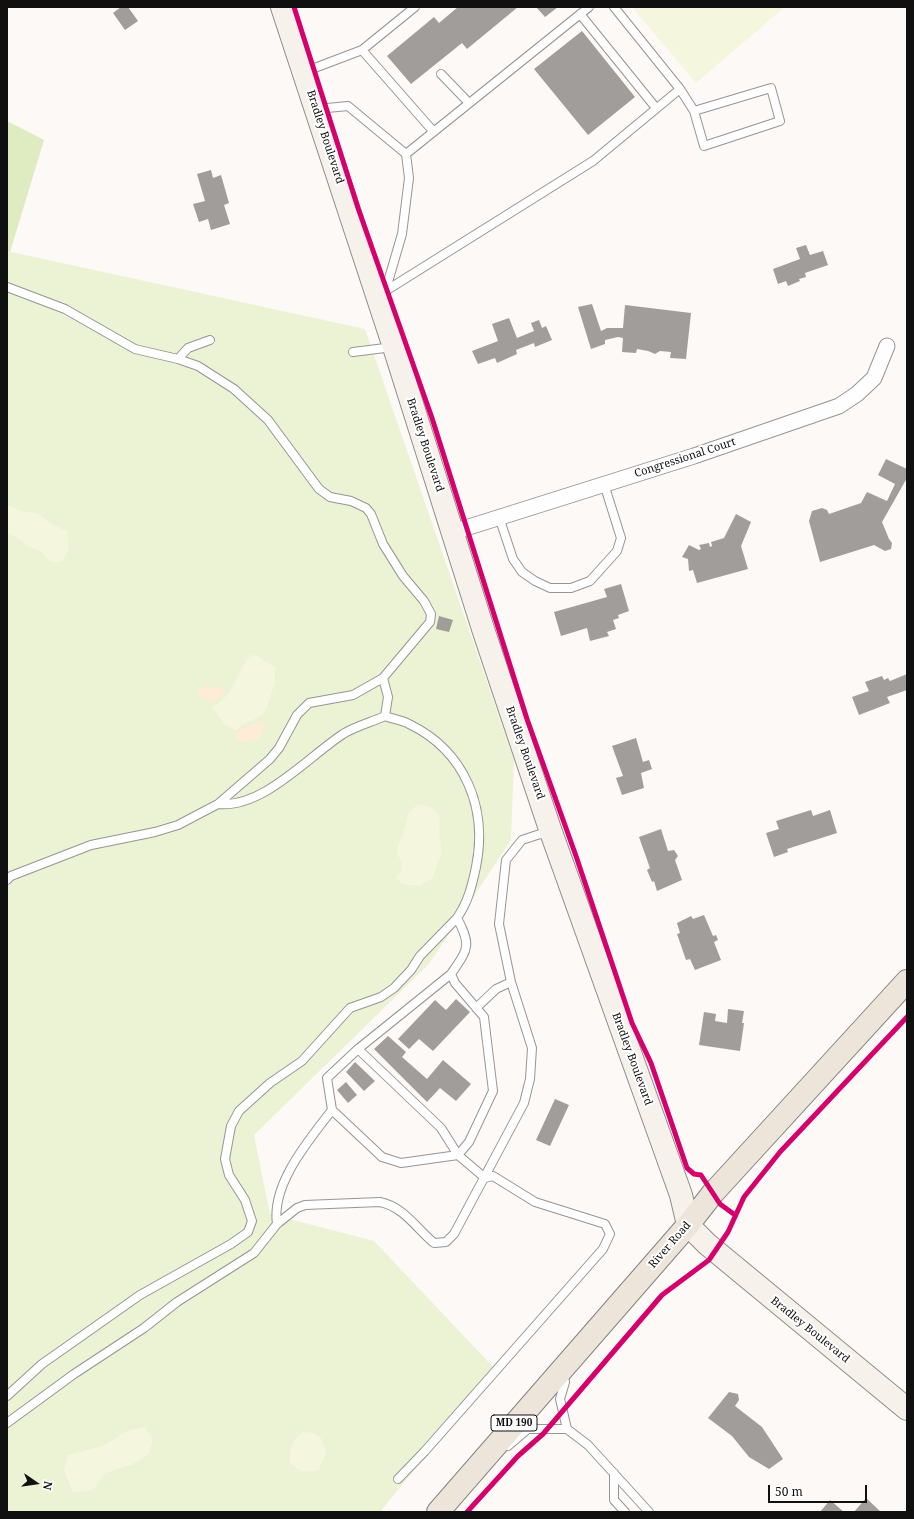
<!DOCTYPE html>
<html>
<head>
<meta charset="utf-8">
<style>
  body { margin:0 }
  #map { position:relative; width:914px; height:1519px; overflow:hidden; background:#fcf9f6; font-family:"Noto Serif",serif }
  canvas { display:block }
  .frame { position:absolute; inset:0; border:8px solid #101010; pointer-events:none }
  .north { position:absolute; left:16px; top:1463px; width:40px; height:40px; -webkit-text-stroke:3px #fff; paint-order:stroke; rotate:103deg; font-size:11px; font-weight:700; line-height:16px; text-align:center; color:#101010 }
  .north::after { content:''; display:block; margin:auto; width:14px; height:18px; background:#101010; clip-path:polygon(50% 0,100% 100%,50% 72%,0 100%) }
  .scale { position:absolute; left:768px; top:1485px; width:99px; height:18px; box-sizing:border-box; border:2px solid #101010; border-top:0; padding-left:5px; font-size:12px; line-height:14px; white-space:nowrap; color:#101010; -webkit-text-stroke:3px #fff; paint-order:stroke }
</style>
</head>
<body>
<div id="map">
<canvas width="914" height="1519"></canvas>
<div class="frame"></div>
<div class="north">N</div>
<div class="scale">50 m</div>
</div>
<script>
const g = document.querySelector('canvas').getContext('2d');
g.lineJoin = 'round';
function fillPath(path, color) { g.fillStyle = color; g.fill(path, 'evenodd'); }
function trace(path, color, width, dash) { g.strokeStyle = color; g.lineWidth = width; g.lineCap = dash ? 'butt' : 'round'; g.setLineDash(dash || []); g.stroke(path); }
function label(font, color, halo, rows, align = 'center') {
  g.font = font + ' "Noto Serif",serif'; g.lineWidth = 4; g.setLineDash([]); g.textBaseline = 'middle'; g.strokeStyle = halo; g.fillStyle = color; for (const [text, x, y, turn = 0] of rows) {
    g.save(); g.translate(x, y); g.rotate((+turn || 0) * Math.PI / 180); g.textAlign = isNaN(turn) ? turn : align; if (halo) g.strokeText(text, 0, 0); g.fillText(text, 0, 0); g.restore();
  }
}
fillPath(new Path2D(`
  M7 251 365 329 514 760 511 840 429 964 254 1135 270 1214 374 1241 496 1370 380 1512H7Z`), '#ecf3d4');
fillPath(new Path2D(`
  M7 121 44 140 10 252 7 251Z`), '#dfebc1');
fillPath(new Path2D(`
  M207 685 210 688 221 687 225 692 213 703 200 697 198 692 199 689 204 688Z
  M262 720 264 727 259 739 243 742 236 740 235 734 247 725 251 726Z`), '#feecd6');
fillPath(new Path2D(`
  M632 7H785L696 83Z
  M7 505 21 511 37 513 53 525 67 531 69 549 62 561 56 563 50 561 42 552 32 548 7 532Z
  M251 655 257 656 275 667V683L266 710 261 716 242 725 236 731 224 724 212 706C234 699 236 670 251 655Z
  M422 804 432 808 440 815 439 831 442 855 437 864 433 878 420 886 402 884 396 878 402 869 401 861 397 854 398 845 404 832 408 813 417 805Z
  M144 1427 153 1439 149 1454 133 1464 105 1473 93 1490 73 1493 64 1470 68 1455 103 1446 127 1431Z
  M304 1432C321 1433 322 1438 326 1453L319 1469C307 1474 300 1472 290 1463 290 1449 291 1440 304 1432Z`), '#f4f6de');
fillPath(new Path2D(`
  M121 7H128L138 21 125 30 113 13Z
  M458 7H518L467 49 462 43 411 84 387 56 434 17 439 23Z
  M536 7H558L545 17Z
  M582 31 635 97 588 135 534 69Z
  M211 170 213 178 221 175 229 203 224 205 230 224 211 230 208 219 199 222 193 204 205 201 197 174Z
  M806 245 810 255 823 251 828 265 805 273 806 277 799 279 800 281 788 286 786 281 778 284 773 269 800 259 796 248Z
  M592 304 601 331 607 328H623L625 305 691 313 686 359 670 358 671 352 660 351 655 354 648 351 637 349 636 353 622 352 623 338 618 337 605 340V344L591 349 578 307Z
  M509 318 517 338 534 331 531 323 539 320 542 328 546 326 552 340 535 347 534 343 516 350 517 354 497 363 495 358 478 364 472 351 498 341 492 324Z
  M886 459 907 469V478L882 522 889 539 892 543 891 549 885 551 874 545 820 562 809 521 812 511 822 508 827 510 829 514 861 503 867 492 887 501 895 484 878 475Z
  M736 514 751 522 741 546 748 569 697 583 693 570 689 571 688 559 682 557 689 545 699 550 701 549 699 545 709 543 710 547 712 546 711 542 724 538Z
  M621 584 629 611 618 615 619 618 613 620 616 629 607 632 609 636 590 641 587 628 561 636 554 612 607 597 604 589Z
  M439 616 453 620 449 632 436 629Z
  M907 674V690L887 697 890 703 859 715 852 697 869 691 865 682 882 676 884 680 888 678 890 681Z
  M636 738 643 762 649 760 652 769 641 773 644 788 622 795 616 778 623 776 612 746Z
  M811 810 813 816 830 810 837 833 787 849 788 852 774 857 766 833 779 829 776 821Z
  M661 829 668 851 674 850 678 856 675 860 682 880 657 891 654 881 652 882 647 870 650 868 639 837Z
  M704 915 713 936 716 935 718 940 714 942 721 960 695 970 690 959 686 960 677 934 680 933 677 923 691 916 693 919Z
  M456 999 470 1012 433 1051 419 1039 409 1049 398 1039 435 1000 446 1010Z
  M728 1009 744 1011 742 1023H744L740 1051 699 1045 704 1012 716 1014 715 1021 727 1023Z
  M388 1036 406 1052 402 1057 427 1079 443 1060 471 1084 456 1101 440 1088 427 1102 374 1049Z
  M355 1062 375 1081 364 1091 346 1072Z
  M346 1082 357 1095 348 1103 337 1090Z
  M555 1099 569 1105 550 1146 536 1140Z
  M729 1392 738 1394 739 1400 735 1406 762 1427 783 1459 769 1469 749 1457 732 1436 708 1418Z
  M866 1498 881 1512H854Z
  M830 1500 844 1512H820Z`), '#a09d9b');
const service = new Path2D(`
  M580 14 656 108
  M362 50 415 7
  M304 72 362 50 433 131
  M441 74 469 103
  M680 89 694 111 704 146 780 121 771 88 694 111
  M317 111 327 108 348 106 406 154 409 178 402 234 385 292
  M406 154 589 7
  M7 287 65 309 135 349 178 359 198 366 234 389 268 420 319 489 330 497 351 501 366 508 371 514 383 544 403 576 424 601 431 614 430 622 383 678 388 697 385 716C393 719 402 720 409 724 465 751 488 808 476 867 472 886 468 902 457 918 472 946 468 949 451 974
  M387 290 593 161 680 89 614 7
  M353 352 393 347
  M178 359 188 348 210 340
  M499 517 513 559 522 572 535 581 550 588H571L590 581 617 551 621 538 604 484
  M218 804C262 809 308 757 343 734 356 726 372 722 385 716
  M7 880 11 876 91 845 155 832 178 825 218 804 270 759 279 748 297 715 309 703 353 695 383 678
  M451 974 455 983 484 1017 493 1091 469 1142 458 1155 401 1163 382 1157 332 1110 327 1078 358 1049Z
  M476 1008 496 989 511 982
  M358 1049 441 1128 458 1155 485 1178 493 1176 535 1202 605 1224 610 1234 603 1249 425 1451 398 1479
  M277 1224C271 1184 309 1140 332 1110
  M563 1374 565 1382 560 1399 567 1429
  M7 1396 42 1364 140 1295 231 1244 248 1232 252 1221 245 1200 229 1175 225 1159 231 1126 239 1111 270 1083 302 1061 350 1008 381 997 394 988 411 970 420 956 457 918
  M7 1423 74 1374 144 1328 177 1302 254 1253 277 1224 297 1208 305 1205 380 1202C404 1207 416 1228 434 1243L446 1242 454 1234 524 1103 530 1079 532 1048 511 982 499 924 506 860 522 840 540 834 550 835
  M508 1446 528 1429H567L588 1445 649 1512
  M614 1473V1500L625 1512`);
const minor = new Path2D(`
  M453 532 694 456 839 406 857 394 874 378 887 346`);
const secondary = new Path2D(`
  M282 7 394 347 484 632 551 832 681 1195 688 1225 707 1244 907 1409`);
const primary = new Path2D(`
  M438 1512 688 1225 713 1193 907 981`);
trace(service, '#969594', 10);
trace(minor, '#969594', 17);
trace(secondary, '#8d8c8a', 24);
trace(primary, '#848281', 24);
trace(service, '#fffefe', 8);
trace(minor, '#fffefe', 15);
trace(secondary, '#f6f2eb', 22);
trace(primary, '#eee5da', 22);
trace(new Path2D(`
  M294 7 358 208 432 418 527 719 576 856 632 1023 651 1063 687 1168 694 1174 701 1175 720 1204 735 1215
  M467 1512 518 1456 543 1434 662 1295 709 1260 728 1232 744 1197 780 1152 907 1017`), '#d6006c', 5);
for (const [x, y, w] of [
  [514,1423,46]
]) { const box = new Path2D(); box.roundRect(x - w / 2, y - 8, w, 16, 3); g.fillStyle = '#fff'; g.fill(box); trace(box, '#101010', 1); }
label('bold 10px', '#101010', null, [
  ["MD 190",514,1423]
]);
label('11px', '#101010', '#fff', [
  ["Bradley Boulevard",325,137,72],
  ["Bradley Boulevard",425,445,72],
  ["Congressional Court",685,458,-18],
  ["Bradley Boulevard",525,753,71],
  ["Bradley Boulevard",632,1059,70],
  ["River Road",670,1245,-49],
  ["Bradley Boulevard",810,1330,39]
]);
</script>
</body>
</html>
